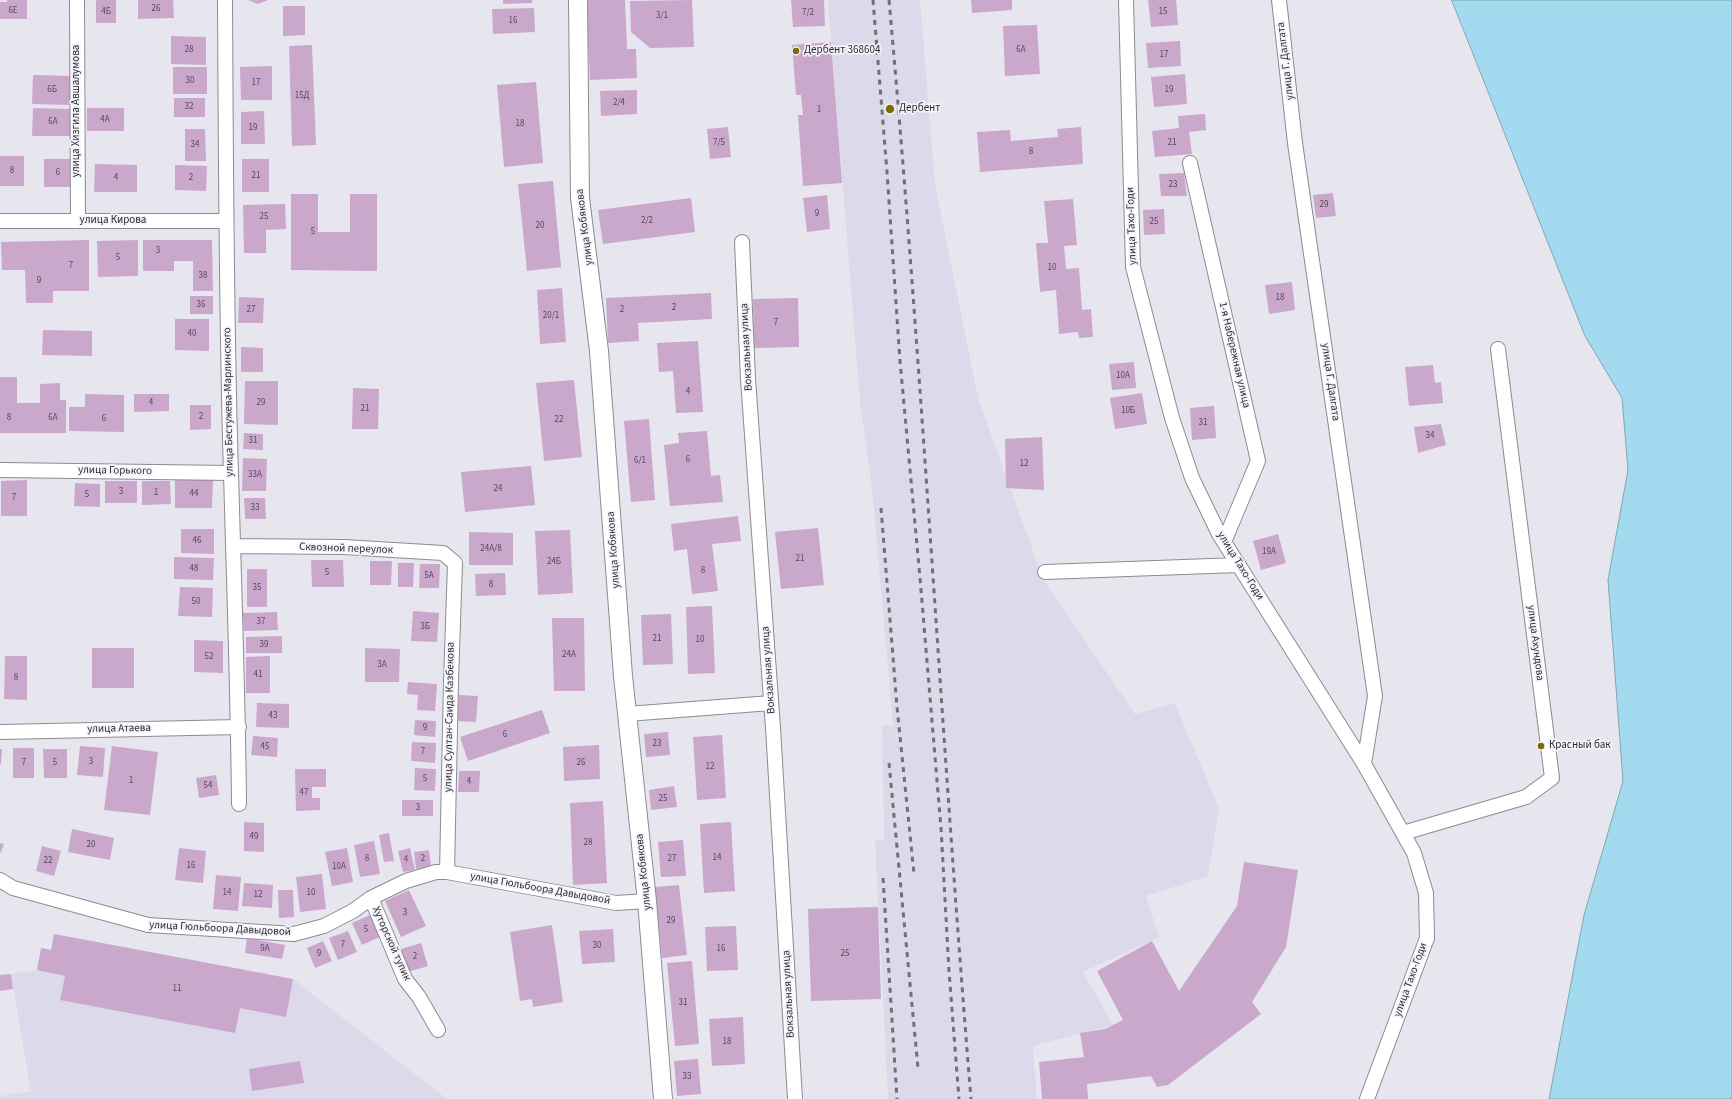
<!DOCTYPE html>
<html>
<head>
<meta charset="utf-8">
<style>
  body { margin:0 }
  canvas { display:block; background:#e7e6ee }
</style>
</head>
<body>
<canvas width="1732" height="1099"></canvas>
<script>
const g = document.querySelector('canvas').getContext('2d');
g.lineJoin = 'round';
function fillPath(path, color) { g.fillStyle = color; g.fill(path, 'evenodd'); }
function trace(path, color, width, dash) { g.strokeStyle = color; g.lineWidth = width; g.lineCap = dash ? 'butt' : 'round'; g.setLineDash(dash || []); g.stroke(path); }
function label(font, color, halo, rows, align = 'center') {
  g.font = font + ' "Source Sans 3",sans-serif'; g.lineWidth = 3.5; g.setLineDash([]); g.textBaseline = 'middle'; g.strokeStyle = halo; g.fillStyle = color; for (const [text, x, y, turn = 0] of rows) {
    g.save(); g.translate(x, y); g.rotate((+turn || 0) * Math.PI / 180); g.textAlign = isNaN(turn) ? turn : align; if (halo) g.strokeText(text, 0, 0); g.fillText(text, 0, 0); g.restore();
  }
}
fillPath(new Path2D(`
  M828 0H920L935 184 978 398 1043 579 1135 714 1175 703 1219 809 1208 876 1146 896 1159 937 1083 972 1113 1025 1033 1046 1037 1099H888L875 840 884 839 882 726 893 725 872 488 860 402Z
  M54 934 293 979 447 1099H0V1096L31 1091 11 974 37 970 41 948 51 950Z`), '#dcdaea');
const water = new Path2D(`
  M1452 0H1732V1099H1549L1584 915 1623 781 1608 580 1628 470 1622 398 1585 336Z`);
fillPath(water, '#a3daef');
trace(water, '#7fa6b5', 1);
fillPath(new Path2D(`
  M7 0H27V19H0V2H7Z
  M96 0H116V23H96Z
  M138 0H173L174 18 138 19Z
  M248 0H268L258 4Z
  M503 0H532V3L503 4Z
  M586 0H625L627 49H636L637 78 590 80Z
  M692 0 694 47 650 48 631 32 630 1Z
  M791 0H824L825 26 793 27Z
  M971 0H1012V10L972 13Z
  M1148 0H1176L1178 25 1151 27Z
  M283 6H305V35L283 36Z
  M534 8 535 32 493 34 492 9Z
  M1037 25 1040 74 1005 76 1003 26Z
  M171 36 206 37V65L171 64Z
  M1180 41 1181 66 1148 68 1146 43Z
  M831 42 842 183 803 186 798 115H803L801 95H796L792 45Z
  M312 45 316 145 292 146 289 46Z
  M272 66V100H241L240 67Z
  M173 67H207V94H173Z
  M1185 74 1187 104 1154 107 1151 77Z
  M33 75 72 76 71 105 32 104Z
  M536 82 543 163 504 167 497 85Z
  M637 90V114L601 116 600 91Z
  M174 98H205V117H174Z
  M33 108 73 109V136H32Z
  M87 108H124V131H87Z
  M264 111 265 144H241V112Z
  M1205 114 1206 130 1189 132 1192 154 1155 157 1152 131 1179 128 1178 116Z
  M728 127 731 157 710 159 707 129Z
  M1081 127 1083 164 980 172 977 132 1010 130 1011 141 1058 137 1057 129Z
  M185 129H205L206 161H185Z
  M0 156H24V186H0Z
  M44 159H73V187H44Z
  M242 159H269V192H242Z
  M95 164 137 165V192H94Z
  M175 165 207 166 206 191 175 190Z
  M1184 173 1187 196H1161L1159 174Z
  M553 181 561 267 527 271 518 184Z
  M1333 193 1336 216 1316 218 1313 195Z
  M291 194H318V232H350V194H377V271L291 270Z
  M827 195 830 229 807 232 803 198Z
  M691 198 695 232 603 244 598 210Z
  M1073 199 1077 245 1064 246 1066 269 1079 268 1082 310 1091 309 1093 337 1079 338 1078 332 1059 334 1056 290 1040 292 1036 243H1048L1044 201Z
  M285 204 286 229 266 230V253H244L243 205Z
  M1164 209 1165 234 1144 235 1143 210Z
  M89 240V291H53V303H26L25 270H2L1 242Z
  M138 240V276L98 277 97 241Z
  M143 240H212L213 291H193V261H174V271H143Z
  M1292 282 1295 310 1269 314 1265 285Z
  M562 288 566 342 540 344 537 290Z
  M711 293 712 319 638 323 639 341 608 343 606 298Z
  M190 296H213V314H190Z
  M239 297 264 298 263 323H238Z
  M798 298 799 347 754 348 753 299Z
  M175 319H209V351L175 350Z
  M43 330 92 331V356L42 355Z
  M698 341 703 412 676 413 673 371 659 372 657 343Z
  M241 347 263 348V372H241Z
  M1134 362 1136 388 1112 390 1109 364Z
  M1433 365 1435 383 1441 382 1443 403 1409 406 1405 367Z
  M0 377H17V403H40V384L60 383V400H66V433H0Z
  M574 380 582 457 544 461 536 383Z
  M245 381H278V425L244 424Z
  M353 388 379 389 378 429H352Z
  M1142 393 1147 424 1115 429 1110 398Z
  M85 394 124 395V432L69 431V407H85Z
  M134 394H169V411L134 412Z
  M190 405H211V429L190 430Z
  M1214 406 1216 438 1192 440 1190 408Z
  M649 419 655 500 631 502 624 421Z
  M1441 424 1446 445 1418 453 1414 427Z
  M707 431 711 476 720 475 723 502 670 506 664 445 679 443 678 433Z
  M244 433 263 434V450L243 449Z
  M1042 437 1044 490 1006 488 1005 439Z
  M243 458 267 459 266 491H242Z
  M531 466 535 505 465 512 461 472Z
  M175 479H213L212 508H175Z
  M27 480V516H1V481Z
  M105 481H137V503H105Z
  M142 481H170L171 504 142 505Z
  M75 483 100 484V507L74 506Z
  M244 498H265L266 519H245Z
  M738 516 741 541 712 544 718 591 692 594 687 549 674 551 671 524Z
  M818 528 824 585 781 589 775 532Z
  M181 529H214V554L181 553Z
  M570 530 573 593 538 595 535 531Z
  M469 532 513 533V565H469Z
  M1278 534 1286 563 1261 570 1253 541Z
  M174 557 214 558 213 580 174 579Z
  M311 560H343L344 587H312Z
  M370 561H392L391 585H370Z
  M398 563H414L413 587H398Z
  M420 564H440L439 588H419Z
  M247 569H267V607H247Z
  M505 573 506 595 476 596 475 574Z
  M180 587 213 588 212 617 178 616Z
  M712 606 715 673 688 674 686 607Z
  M413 611 439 613 437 642 411 641Z
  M277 612 278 630 244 631 243 613Z
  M671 614 673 664 643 665 641 615Z
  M552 618H584L585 691H554Z
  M282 636V653H246V637Z
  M194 640 223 641V673L194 672Z
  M92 648H134V688H92Z
  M365 648 400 649 399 682H365Z
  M5 656H27V700L4 699Z
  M270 656V693H246V657Z
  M408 682 437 684 435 711 417 710 418 695 407 694Z
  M459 695 478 696 476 722 457 721Z
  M257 703 289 704V728L256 727Z
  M542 710 550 733 468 761 460 737Z
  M415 720 436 721 435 737 414 735Z
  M668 732 670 755 646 757 644 734Z
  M722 735 726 798 697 800 693 737Z
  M253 736 278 738 277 757 251 755Z
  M412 742 436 743 435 763 411 761Z
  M599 745 600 779 564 781 563 747Z
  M80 746 105 748 103 777 77 775Z
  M112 746 158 752 150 815 104 810Z
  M13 748H34V778H13Z
  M0 749H2L1 764H0Z
  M43 749H67V778H44Z
  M415 768 436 769 435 791 414 790Z
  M295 769H326V787H312V798H320V810L296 811Z
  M459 771H480L479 792H458Z
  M216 775 219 795 199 798 196 778Z
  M674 786 677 807 651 810 649 790Z
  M402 800H433V816H402Z
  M603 801 607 883 573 885 570 803Z
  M244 822 264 823V852L244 851Z
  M731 822 735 891 704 893 700 824Z
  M72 829 114 838 110 860 68 852Z
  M389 833 394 861 384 862 379 835Z
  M683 840 686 876 661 877 658 842Z
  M374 841 380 874 360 877 354 845Z
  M0 843 4 844 0 854Z
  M42 846 61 851 54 876 36 871Z
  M179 848 206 851 203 883 175 880Z
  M347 848 353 882 332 886 325 852Z
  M410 848 415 870 403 872 398 851Z
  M429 850 431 866 416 869 414 852Z
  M1244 862 1298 870 1286 947 1252 1002 1261 1014 1168 1085 1157 1087 1151 1076 1087 1084 1088 1099H1042L1039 1062 1084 1057 1080 1033 1105 1029 1123 1020 1097 971 1152 941 1179 991 1237 906Z
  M322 874 326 909 300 912 296 877Z
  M216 875 241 877 238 911 213 909Z
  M244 883 273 885 272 908 242 906Z
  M679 885 687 955 662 958 655 887Z
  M278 890H293L294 917 279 918Z
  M409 890 426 926 401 937 385 901Z
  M878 907 881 999 811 1001 808 909Z
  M370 915 380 937 362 945 352 923Z
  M552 925 563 1002 533 1007 532 999 520 1001 510 932Z
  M736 926 738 970 707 971 705 927Z
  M613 929 615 962 582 964 579 931Z
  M348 931 357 952 338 960 329 938Z
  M54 934 293 979 286 1017 240 1008 235 1033 60 1000 65 976 37 970 41 948 51 950Z
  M247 938 285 945 282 959 245 953Z
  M323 941 332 961 315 968 307 948Z
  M421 943 428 966 408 972 401 949Z
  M692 961 699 1044 675 1046 667 963Z
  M11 974 13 989 0 991V975Z
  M743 1017 745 1064 712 1066 709 1019Z
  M698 1059 701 1094 677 1096 674 1061Z
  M300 1061 304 1083 252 1091 249 1069Z`), '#caa8cc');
const minor = new Path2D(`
  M77 0 78 221
  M225 0C226 158 226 315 231 473 234 583 238 693 239 804
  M1126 0 1133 267 1172 418 1192 478 1219 534 1364 764 1414 853 1426 893 1427 938 1367 1099
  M1279 0 1295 143 1375 696 1364 764
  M1190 163 1258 461 1224 542
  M0 221H226
  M742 242 748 379 773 728 795 1099
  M0 470 231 473
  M234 546 344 547 443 553 455 563 451 682 447 872
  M1045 572 1239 565
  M627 714 771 703
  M0 732 239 727
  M1403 833 1526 797 1552 778 1498 349
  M0 880 13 888 148 925 294 934 324 926 353 911 371 898 406 881 436 872H447L616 903 647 901
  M371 898 405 979 419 997 438 1030`);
const tertiary = new Path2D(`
  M578 0 580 198 599 351 623 676 647 901 663 1099`);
trace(minor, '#8b8b92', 16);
trace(tertiary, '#8b8b92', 20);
trace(minor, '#fff', 14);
trace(tertiary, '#fff', 18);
trace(new Path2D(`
  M873 0 887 172 900 361 920 578 941 828 949 971 959 1099
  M889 0C922 366 941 733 971 1099
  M881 508 897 707 914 874
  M889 763 918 1068
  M883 878 897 1099`), '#706f74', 3, [5, 5]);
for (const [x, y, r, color] of [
  [796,51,4,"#7c6a02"],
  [890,109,5,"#7c6a02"],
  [1541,746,4,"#7c6a02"]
]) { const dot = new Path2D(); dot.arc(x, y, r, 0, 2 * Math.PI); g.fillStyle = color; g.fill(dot); trace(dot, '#f4f3fb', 1.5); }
label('9px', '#544b56', null, [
  ["26",156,9],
  ["6Е",13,11],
  ["4Б",106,12],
  ["15",1163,12],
  ["7/2",808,13],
  ["3/1",662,16],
  ["16",513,21],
  ["28",189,50],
  ["6А",1021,50],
  ["17",1164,55],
  ["30",190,81],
  ["17",256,83],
  ["6Б",52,90],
  ["19",1169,90],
  ["15Д",302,96],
  ["2/4",619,103],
  ["32",189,107],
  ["1",819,110],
  ["4А",105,120],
  ["6А",53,122],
  ["18",520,124],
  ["19",253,128],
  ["7/5",719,143],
  ["21",1172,143],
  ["34",195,145],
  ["8",1031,152],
  ["8",12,171],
  ["6",58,173],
  ["21",256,176],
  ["4",116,178],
  ["2",191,178],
  ["23",1173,185],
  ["29",1324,205],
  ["9",817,214],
  ["25",264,217],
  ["2/2",647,221],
  ["25",1154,222],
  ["20",540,226],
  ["5",313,232],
  ["3",158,251],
  ["5",118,258],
  ["7",71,266],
  ["10",1052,268],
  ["38",203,276],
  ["9",39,281],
  ["18",1280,298],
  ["36",201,305],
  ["2",674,308],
  ["27",251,310],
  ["2",622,310],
  ["20/1",551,316],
  ["7",776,323],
  ["40",192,334],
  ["10А",1123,376],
  ["4",688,392],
  ["4",151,403],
  ["29",261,403],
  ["21",365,409],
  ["10Б",1128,411],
  ["2",201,417],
  ["8",9,418],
  ["6А",53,418],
  ["6",104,419],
  ["22",559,420],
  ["31",1203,423],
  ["34",1430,436],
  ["31",253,441],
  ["6",688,460],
  ["6/1",640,461],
  ["12",1024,464],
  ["33А",255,475],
  ["24",498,489],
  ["3",121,492],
  ["1",156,493],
  ["44",194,494],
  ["5",87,495],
  ["7",14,498],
  ["33",255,508],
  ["46",197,541],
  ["24А/8",491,549],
  ["19А",1269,552],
  ["21",800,559],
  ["24Б",554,562],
  ["48",194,569],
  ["8",703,571],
  ["5",327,573],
  ["5А",429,576],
  ["8",491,585],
  ["35",257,588],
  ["50",196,602],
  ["37",261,622],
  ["3Б",425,627],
  ["21",657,639],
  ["10",700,640],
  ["39",264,645],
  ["24А",569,655],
  ["52",209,657],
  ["3А",382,665],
  ["41",258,675],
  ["8",16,678],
  ["43",273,716],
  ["9",425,728],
  ["6",505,735],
  ["23",657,744],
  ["45",265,747],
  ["7",423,752],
  ["3",91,762],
  ["7",24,763],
  ["5",55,763],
  ["26",581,763],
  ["12",710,767],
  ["5",425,779],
  ["1",131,781],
  ["4",469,782],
  ["54",208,786],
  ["47",304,793],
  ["25",663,799],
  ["3",418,808],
  ["49",254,837],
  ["28",588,843],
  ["20",91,845],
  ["14",717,858],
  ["8",367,859],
  ["2",423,859],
  ["27",672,859],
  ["4",406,860],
  ["22",48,861],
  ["16",191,866],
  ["10А",339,867],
  ["14",227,893],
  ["10",311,893],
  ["12",258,895],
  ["3",405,913],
  ["29",671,921],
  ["5",366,930],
  ["7",343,945],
  ["30",597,946],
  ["9А",265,949],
  ["16",721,949],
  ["9",319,954],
  ["25",845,954],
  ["2",415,957],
  ["11",177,989],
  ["31",683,1003],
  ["18",727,1042],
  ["33",687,1077]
]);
label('11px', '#2c2c2f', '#f4f3fb', [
  ["Дербент 368604",804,51],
  ["Дербент",899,109],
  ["Красный бак",1549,746]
], 'left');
label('11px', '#2c2c2f', '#f4f3fb', [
  ["улица Г. Далгата",1286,61,-97],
  ["улица Хизгила Авшалумова",77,111,-90],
  ["улица Кирова",113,221],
  ["улица Тахо-Годи",1132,226,-92],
  ["улица Кобякова",585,227,-97],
  ["Вокзальная улица",747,347,-93],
  ["1-я Набережная улица",1234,355,77],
  ["улица Г. Далгата",1330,382,82],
  ["улица Бестужева-Марлинского",229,402,-91],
  ["улица Горького",115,471,1],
  ["Сквозной переулок",346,549,2],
  ["улица Кобякова",614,550,-94],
  ["улица Тахо-Годи",1240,566,58],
  ["улица Ахундова",1535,643,83],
  ["Вокзальная улица",769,670,-94],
  ["улица Султан-Саида Казбекова",450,717,-89],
  ["улица Атаева",119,729,-1],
  ["улица Кобякова",644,872,-96],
  ["улица Гюльбоора Давыдовой",540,889,10],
  ["улица Гюльбоора Давыдовой",220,929,3],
  ["Хуторской тупик",391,944,66],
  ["улица Тахо-Годи",1411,980,-70],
  ["Вокзальная улица",789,994,-93]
]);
</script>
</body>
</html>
